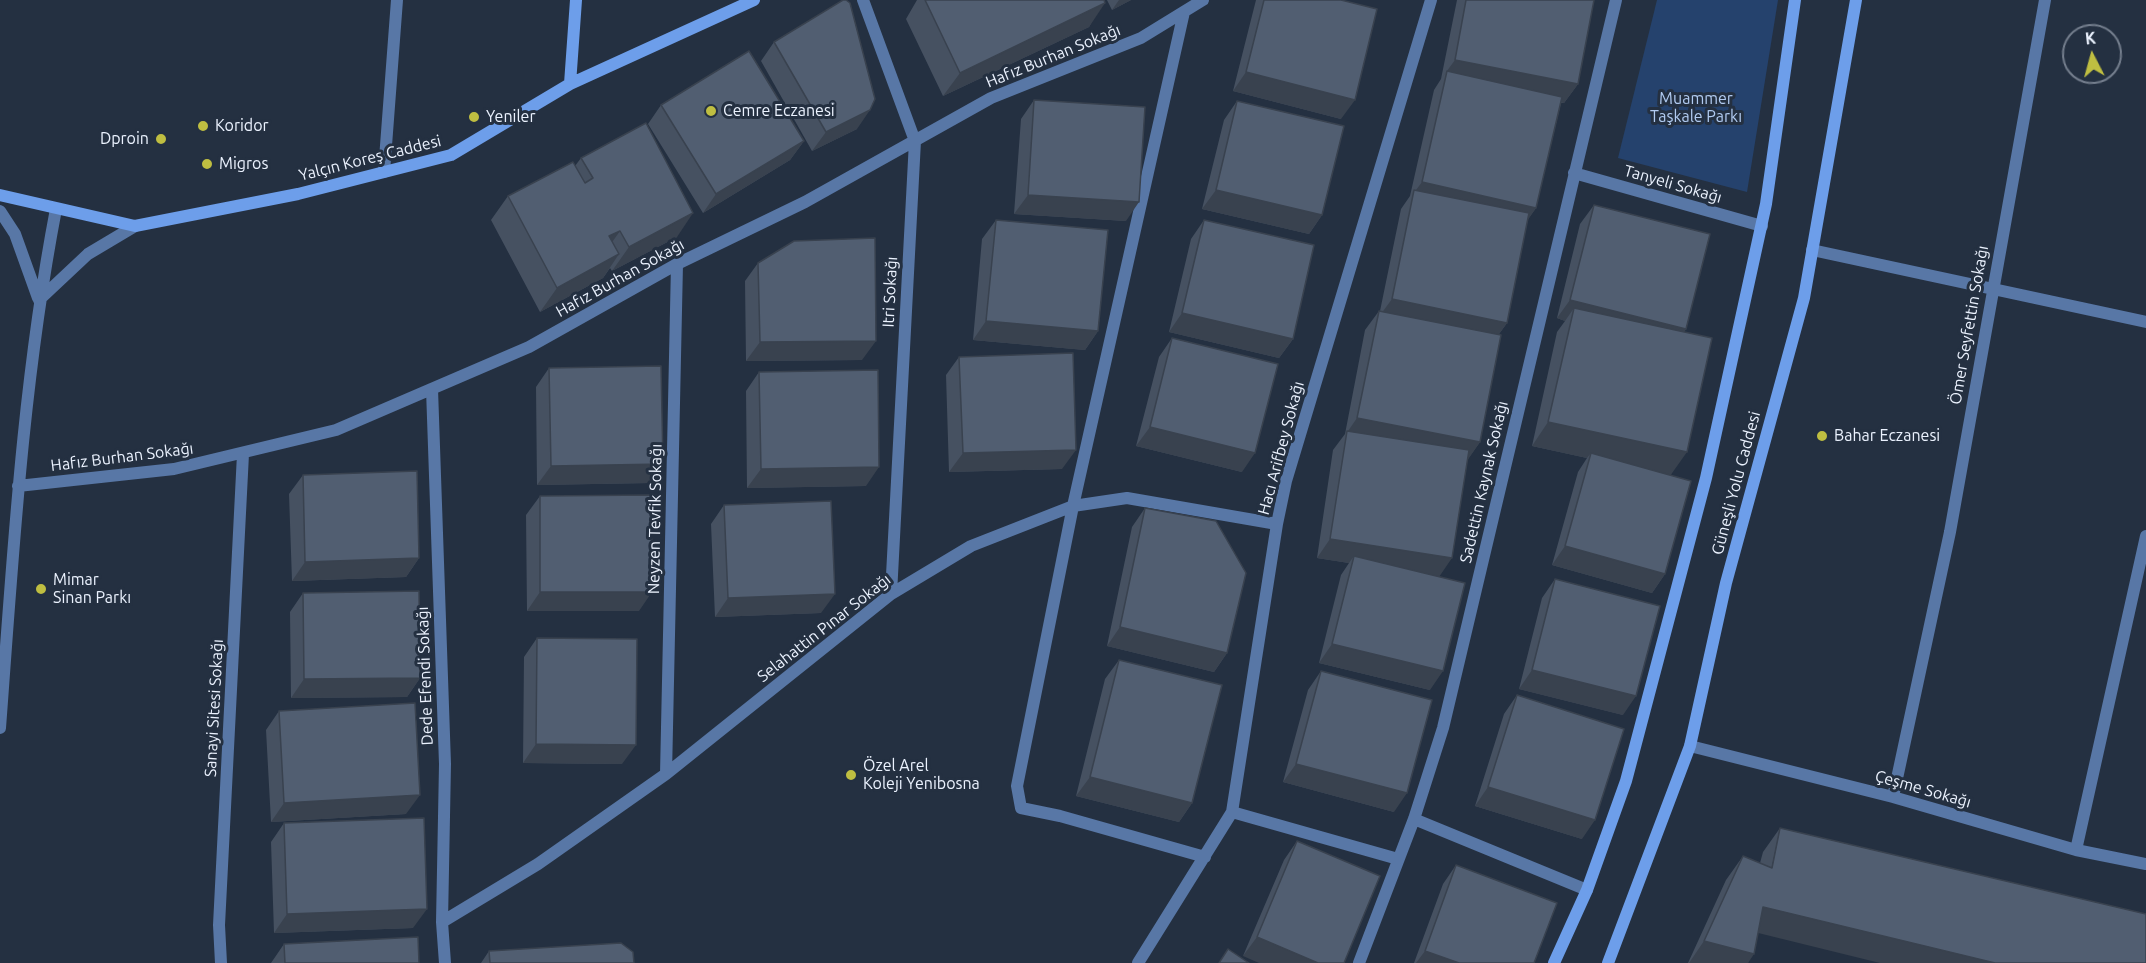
<!DOCTYPE html>
<html>
<head>
<meta charset="utf-8">
<style>
  body { margin:0 }
  #map { position:relative; width:2146px; height:963px; overflow:hidden; background:#243041; font-family:Ubuntu,sans-serif }
  canvas { display:block }
  .north { position:absolute; left:2062px; top:24px; width:60px; height:60px; box-sizing:border-box; background:#243041; border:2px solid #747e8d; border-radius:50%; rotate:354deg; font-size:16px; font-weight:700; line-height:24px; text-align:center; color:#ebf2fe }
  .north::after { content:''; display:block; margin:auto; width:21px; height:27px; background:#bfbe41; clip-path:polygon(50% 0,100% 100%,50% 72%,0 100%) }
</style>
</head>
<body>
<div id="map">
<canvas width="2146" height="963"></canvas>
<div class="north">K</div>
</div>
<script>
const g = document.querySelector('canvas').getContext('2d');
g.lineJoin = 'round';
function fillPath(path, color) { g.fillStyle = color; g.fill(path, 'evenodd'); }
function trace(path, color, width, dash) { g.strokeStyle = color; g.lineWidth = width; g.lineCap = dash ? 'butt' : 'round'; g.setLineDash(dash || []); g.stroke(path); }
function label(font, color, halo, rows, align = 'center') {
  g.font = font + ' Ubuntu,sans-serif'; g.lineWidth = 6; g.setLineDash([]); g.textBaseline = 'middle'; g.strokeStyle = halo; g.fillStyle = color; for (const [text, x, y, turn = 0] of rows) {
    g.save(); g.translate(x, y); g.rotate((+turn || 0) * Math.PI / 180); g.textAlign = isNaN(turn) ? turn : align; if (halo) g.strokeText(text, 0, 0); g.fillText(text, 0, 0); g.restore();
  }
}
fillPath(new Path2D(`
  M1657 0H1778L1747 192 1618 158Z`), '#25426d');
trace(new Path2D(`
  M863 0 915 141 891 594
  M1184 12 1073 506 1017 786 1021 808 1060 816 1205 857
  M384 172 397 0
  M1574 173 1762 226
  M0 211 15 234 38 298
  M1812 250 2146 322
  M39 300 88 254 135 226
  M432 389 445 764 442 922 445 963
  M18 486 174 469 336 430 529 347 677 264 805 202 991 98 1141 38 1203 0
  M0 728C13 554 23 381 56 209
  M1690 746 1893 797 2076 850 2146 864
  M666 774 677 264
  M1893 797 1950 532 2045 0
  M1232 812 1398 859
  M1414 819 1587 890
  M2076 850 2146 536
  M442 922 538 864 666 774 891 594 971 546 1073 506 1127 498 1277 524
  M221 963 219 925 243 454
  M1138 963 1232 812 1277 524 1286 481 1431 0
  M1359 963 1414 819 1443 728 1616 0`), '#5877a6', 12);
trace(new Path2D(`
  M570 84 576 0
  M0 195 135 226 298 194 451 155 570 84 754 0
  M1554 963 1587 890 1626 781 1706 478 1766 204 1795 0
  M1608 963 1690 746 1726 583 1804 298 1856 0`), '#6d9eea', 12);
fillPath(new Path2D(`
  M917 0H1104L1089 27 943 96 906 19Z
  M1107 0H1131L1112 10Z
  M1256 0H1341V119L1233 91Z
  M1457 0H1594L1578 84 1564 103H1561L1536 208 1528 219 1507 323 1499 334 1480 442 1467 460 1439 576 1430 690 1319 663 1341 575 1349 563 1317 558 1333 450 1345 434 1365 330 1379 311H1380L1401 209 1410 196 1434 90 1441 79Z
  M774 42 857 129 812 151 761 61Z
  M1034 100 1126 221 1014 214 1021 119Z
  M1237 101 1322 215 1309 234 1202 209 1224 120Z
  M661 105 804 141 790 160 703 213 648 124Z
  M581 158 677 237 612 271 610 268 603 278 540 312 491 220 508 196 575 166Z
  M1594 205 1686 329 1684 332 1671 475 1665 574 1652 593 1552 565 1578 472 1587 458 1532 446 1557 332 1565 321 1557 318 1580 224Z
  M996 220 1098 331 1085 350 973 340 982 239Z
  M1204 220 1293 339 1279 358 1169 332 1191 239Z
  M758 263 862 360 746 361 745 281Z
  M1172 338 1242 472 1136 446 1159 357Z
  M959 357 1062 469 949 472 946 375Z
  M549 368 663 464 650 483 537 485 536 387Z
  M759 372 866 486 747 488 746 391Z
  M303 475 419 558 406 577 292 581 289 494Z
  M540 496 639 611H527L526 515Z
  M724 505 821 613 715 617 711 524Z
  M1145 508 1227 653 1214 672 1107 646 1132 527Z
  M1555 579 1623 715 1519 689 1542 598Z
  M303 593 420 678 407 697 291 698 290 612Z
  M537 638 622 764 523 763 524 657Z
  M1119 660 1192 803 1179 822 1076 796 1105 679Z
  M1321 671 1394 812 1283 782 1308 690Z
  M1517 695 1582 839 1475 806 1504 714Z
  M279 711 406 814 271 822 266 730Z
  M284 823 413 928 274 933 271 842Z
  M1780 828 1758 933 1748 963H1688L1726 880 1743 856 1760 863 1763 852Z
  M1297 841 1380 876 1243 956 1284 860Z
  M1456 865 1534 963H1414L1443 884Z
  M284 944 419 963H271Z
  M489 951 634 963H481Z`), '#465161');
fillPath(new Path2D(`
  M1119 0H1131L1112 10Z
  M1105 3 1089 27 943 96 960 73Z
  M1455 60 1578 84 1564 103 1445 80 1447 71 1441 79Z
  M1246 72 1355 100 1341 119 1233 91Z
  M870 110 857 129 812 151 826 132Z
  M804 141 790 160 703 213 716 194Z
  M1422 182 1536 208 1523 227 1413 194Z
  M1216 190 1322 215 1309 234 1202 209Z
  M1028 195 1139 202 1126 221 1014 214Z
  M693 213 677 237 612 271 629 247Z
  M620 231 603 255 609 236Z
  M619 254 603 278 540 312 557 288Z
  M1392 299 1507 323 1493 342 1378 318Z
  M1570 300 1686 329 1673 348 1574 308 1565 321 1557 318Z
  M1182 313 1293 339 1279 358 1169 332Z
  M986 321 1098 331 1085 350 973 340Z
  M876 341 862 360 746 361 760 342Z
  M1357 418 1480 442 1467 461 1346 434Z
  M1548 422 1687 452 1670 476 1591 453 1587 458 1532 446Z
  M1150 427 1255 453 1242 472 1136 446Z
  M1076 450 1062 469 949 472 963 453Z
  M663 464 650 483 537 485 551 466Z
  M879 467 866 486 747 488 761 469Z
  M1330 539 1452 558 1439 577 1354 556 1349 563 1317 558Z
  M1565 546 1665 574 1652 593 1552 565Z
  M419 558 406 577 292 581 305 562Z
  M540 592H652L639 611H527Z
  M835 594 821 613 715 617 728 598Z
  M1120 627 1227 653 1214 672 1107 646Z
  M1332 644 1443 671 1430 690 1319 663Z
  M1532 670 1636 696 1623 715 1519 689Z
  M420 678 407 697 291 698 304 679Z
  M536 744 636 745 622 764 523 763Z
  M1296 764 1407 793 1394 812 1283 782Z
  M1090 777 1192 803 1179 822 1076 796Z
  M1488 787 1595 820 1582 839 1475 806Z
  M420 795 406 814 271 822 284 803Z
  M1763 907 1995 963H1880L1746 930Z
  M427 909 413 928 274 933 287 914Z
  M1257 937 1318 963H1259L1243 956Z
  M1704 941 1754 954 1748 963H1689Z
  M1425 951 1459 963H1416Z`), '#39424f');
const building = new Path2D(`
  M843 0H846L850 3 875 99 870 110 826 132 774 42Z
  M925 0H1104L1105 3 960 73Z
  M1264 0H1341L1377 9 1355 100 1246 72Z
  M1466 0H1594L1578 84 1455 60Z
  M749 51 804 141 716 194 661 105Z
  M1447 71 1562 97 1536 208 1422 182Z
  M1034 100 1145 107 1139 202 1028 195Z
  M1237 101 1344 126 1322 215 1216 190Z
  M646 123 693 213 629 247 620 231 609 236 619 254 557 288 508 196 573 162 585 183 593 178 581 158Z
  M1414 190 1529 213 1507 323 1392 299Z
  M1594 205 1710 234 1686 329 1570 300Z
  M996 220 1108 230 1098 331 986 321Z
  M1204 220 1314 245 1293 339 1182 313Z
  M875 238 876 341 760 342 758 263 794 241Z
  M1574 308 1712 338 1687 452 1548 422Z
  M1379 311 1501 335 1480 442 1357 418Z
  M1172 338 1278 364 1255 453 1150 427Z
  M1073 353 1076 450 963 453 959 357Z
  M661 366 663 464 551 466 549 368Z
  M878 370 879 467 761 469 759 372Z
  M1347 431 1469 450 1452 558 1330 539Z
  M1591 453 1691 481 1665 574 1565 546Z
  M417 471 419 558 305 562 303 475Z
  M652 495V592H540V496Z
  M831 501 835 594 728 598 724 505Z
  M1145 508 1216 521 1246 573 1227 653 1120 627Z
  M1354 556 1465 583 1443 671 1332 644Z
  M1555 579 1660 606 1636 696 1532 670Z
  M419 591 420 678 304 679 303 593Z
  M537 638 637 639 636 745 536 744Z
  M1119 660 1222 685 1192 803 1090 777Z
  M1321 671 1432 700 1407 793 1296 764Z
  M1517 695 1624 729 1595 820 1488 787Z
  M415 703 420 795 284 803 279 711Z
  M424 818 427 909 287 914 284 823Z
  M1780 828 2146 914V963H1995L1763 907 1754 954 1704 941 1743 856 1772 868Z
  M1297 841 1380 876 1344 963H1318L1257 937Z
  M1456 865 1557 903 1534 963H1459L1425 951Z
  M418 937 419 963H285L284 944Z
  M621 943 633 952 634 963H490L489 951Z
  M1228 949 1249 963H1219Z`);
fillPath(building, '#515e71');
trace(building, '#39424f', 1.5);
for (const [x, y, r, color] of [
  [711,111,6,"#bfbe41"],
  [474,117,6,"#bfbe41"],
  [203,126,6,"#bfbe41"],
  [161,139,6,"#bfbe41"],
  [207,164,6,"#bfbe41"],
  [1822,436,6,"#bfbe41"],
  [41,589,6,"#bfbe41"],
  [851,775,6,"#bfbe41"]
]) { const dot = new Path2D(); dot.arc(x, y, r, 0, 2 * Math.PI); g.fillStyle = color; g.fill(dot); trace(dot, '#243041', 2); }
label('16px', '#ebf2fe', '#243041', [
  ["Hafız Burhan Sokağı",1053,56,-22],
  ["Yalçın Koreş Caddesi",370,158,-14],
  ["Tanyeli Sokağı",1673,184,16],
  ["Hafız Burhan Sokağı",620,278,-29],
  ["Itri Sokağı",890,292,-87],
  ["Ömer Seyfettin Sokağı",1969,325,-80],
  ["Hacı Arifbey Sokağı",1281,448,-75],
  ["Hafız Burhan Sokağı",122,457,-7],
  ["Sadettin Kaynak Sokağı",1484,482,-77],
  ["Güneşli Yolu Caddesi",1736,483,-75],
  ["Neyzen Tevfik Sokağı",655,519,-89],
  ["Selahattin Pınar Sokağı",824,628,-38],
  ["Dede Efendi Sokağı",425,676,-92],
  ["Sanayi Sitesi Sokağı",214,708,-87],
  ["Çeşme Sokağı",1923,789,16]
]);
label('16px', '#b1cbf1', '#243041', [
  ["Muammer",1696,99],
  ["Taşkale Parkı",1696,117]
]);
label('16px', '#ebf2fe', '#243041', [
  ["Cemre Eczanesi",723,111],
  ["Yeniler",486,117],
  ["Koridor",215,126],
  ["Dproin",149,139,"right"],
  ["Migros",219,164],
  ["Bahar Eczanesi",1834,436],
  ["Mimar",53,580],
  ["Sinan Parkı",53,598],
  ["Özel Arel",863,766],
  ["Koleji Yenibosna",863,784]
], 'left');
</script>
</body>
</html>
